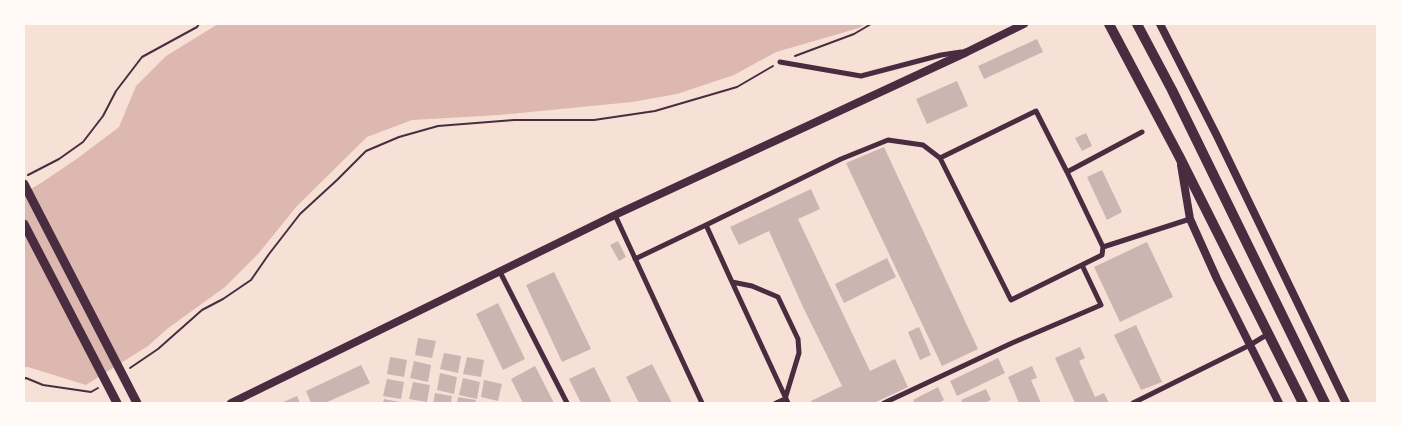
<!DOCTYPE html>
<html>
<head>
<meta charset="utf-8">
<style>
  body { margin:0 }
  #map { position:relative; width:1401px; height:427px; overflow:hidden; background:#f7e1d7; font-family:"PT Sans Narrow",sans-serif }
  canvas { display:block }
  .frame { position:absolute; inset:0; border:25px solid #fffaf5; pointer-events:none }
</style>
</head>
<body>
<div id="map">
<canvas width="1401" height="427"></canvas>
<div class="frame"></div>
</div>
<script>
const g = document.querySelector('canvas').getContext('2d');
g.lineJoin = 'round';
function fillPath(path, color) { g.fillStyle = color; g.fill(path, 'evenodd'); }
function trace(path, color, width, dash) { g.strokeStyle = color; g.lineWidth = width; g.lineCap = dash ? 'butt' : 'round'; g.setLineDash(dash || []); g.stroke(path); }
fillPath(new Path2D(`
  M218 24H865L859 28 776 52 734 75 677 94 632 102 500 115 412 120 367 137 297 206 258 254 225 287 167 329 148 346 86 385 28 367H24V193L41 183 78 158 119 127 136 86 166 56Z`), '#dcb8b0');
fillPath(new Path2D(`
  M1037 39 1043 52 984 79 978 66Z
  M957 81 968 106 927 124 916 99Z
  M1086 133 1092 146 1082 151 1075 138Z
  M884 147 978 349 942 366 846 163Z
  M1102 170 1122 212 1107 220 1087 177Z
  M811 189 820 209 798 219 870 371 895 359 908 387 874 403H812L811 401 842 386 803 307 769 231 739 245 730 227Z
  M618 241 626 257 619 261 610 245Z
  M1147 242 1173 297 1120 322 1094 267Z
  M887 258 896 277 844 303 835 284Z
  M554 272 591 349 562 362 526 285Z
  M498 303 525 359 503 370 476 314Z
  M1136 325 1162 382 1141 390 1114 335Z
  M919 327 931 355 920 360 908 332Z
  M418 338 436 341 432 358 415 355Z
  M1080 347 1085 358 1079 361 1095 397 1104 393 1109 403H1075L1055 358Z
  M444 353 461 356 458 373 440 369Z
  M390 357 407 360 404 377 387 374Z
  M467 357 484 360 481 377 463 374Z
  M998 358 1005 373 957 396 950 381Z
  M414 361 431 365 428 382 410 378Z
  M652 364 672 403H639L626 377Z
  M361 365 370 383 325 403H311L306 391Z
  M535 366 554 403H523L511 379Z
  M1032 366 1037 378 1031 380 1041 403H1019L1008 377Z
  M594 367 612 403H581L569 379Z
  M440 373 457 377 454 394 437 390Z
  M463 378 480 382 477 399 459 395Z
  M387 379 404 382 401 399 383 396Z
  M484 380 502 384 498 401 481 397Z
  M413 382 430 385 427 402 409 399Z
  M938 387 944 400 939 403H915L913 400Z
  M986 389 991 400 984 403H963L961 400Z
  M435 393 452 396 451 403H433Z
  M297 396 300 403H281Z
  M458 397 476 400 475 403H457Z
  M384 399 400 402V403H383Z`), '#ccb4b1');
trace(new Path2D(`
  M795 56 854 34 871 24
  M28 175 59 159 83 142 103 116 116 91 142 57 197 27 199 24
  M130 368 158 349 202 310 223 299 251 280 269 254 300 214 337 180 366 151 399 137 438 126 514 120H594L655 111 737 87 773 66
  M24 379 26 378 43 385 91 392 98 388`), '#4a2c40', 2);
trace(new Path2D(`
  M780 62 861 76 941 55 961 52
  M1142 132 1067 172 1036 111 940 158 1011 300 1102 255 1103 247 1190 219
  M1067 172 1103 247
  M615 215 702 403
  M706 225 841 159 888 140 923 145 940 158
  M635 259 706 225 732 282 752 286 778 297 798 339 799 353 785 399 776 403
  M500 272 567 403
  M732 282 788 403
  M884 403 1012 343 1101 305 1082 265
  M1133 403 1250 345 1268 334`), '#4a2c40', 5);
trace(new Path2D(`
  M1160 24 1217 136 1346 403
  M1181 165 1190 219 1217 279 1279 403
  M231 403 615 215 967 52 1024 24`), '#4a2c40', 8);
trace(new Path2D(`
  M24 184 137 403
  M24 224 117 403`), '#4a2c40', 9);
trace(new Path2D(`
  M1109 24 1179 156 1303 403
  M1137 24 1172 90 1325 403`), '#4a2c40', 10);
</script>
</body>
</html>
